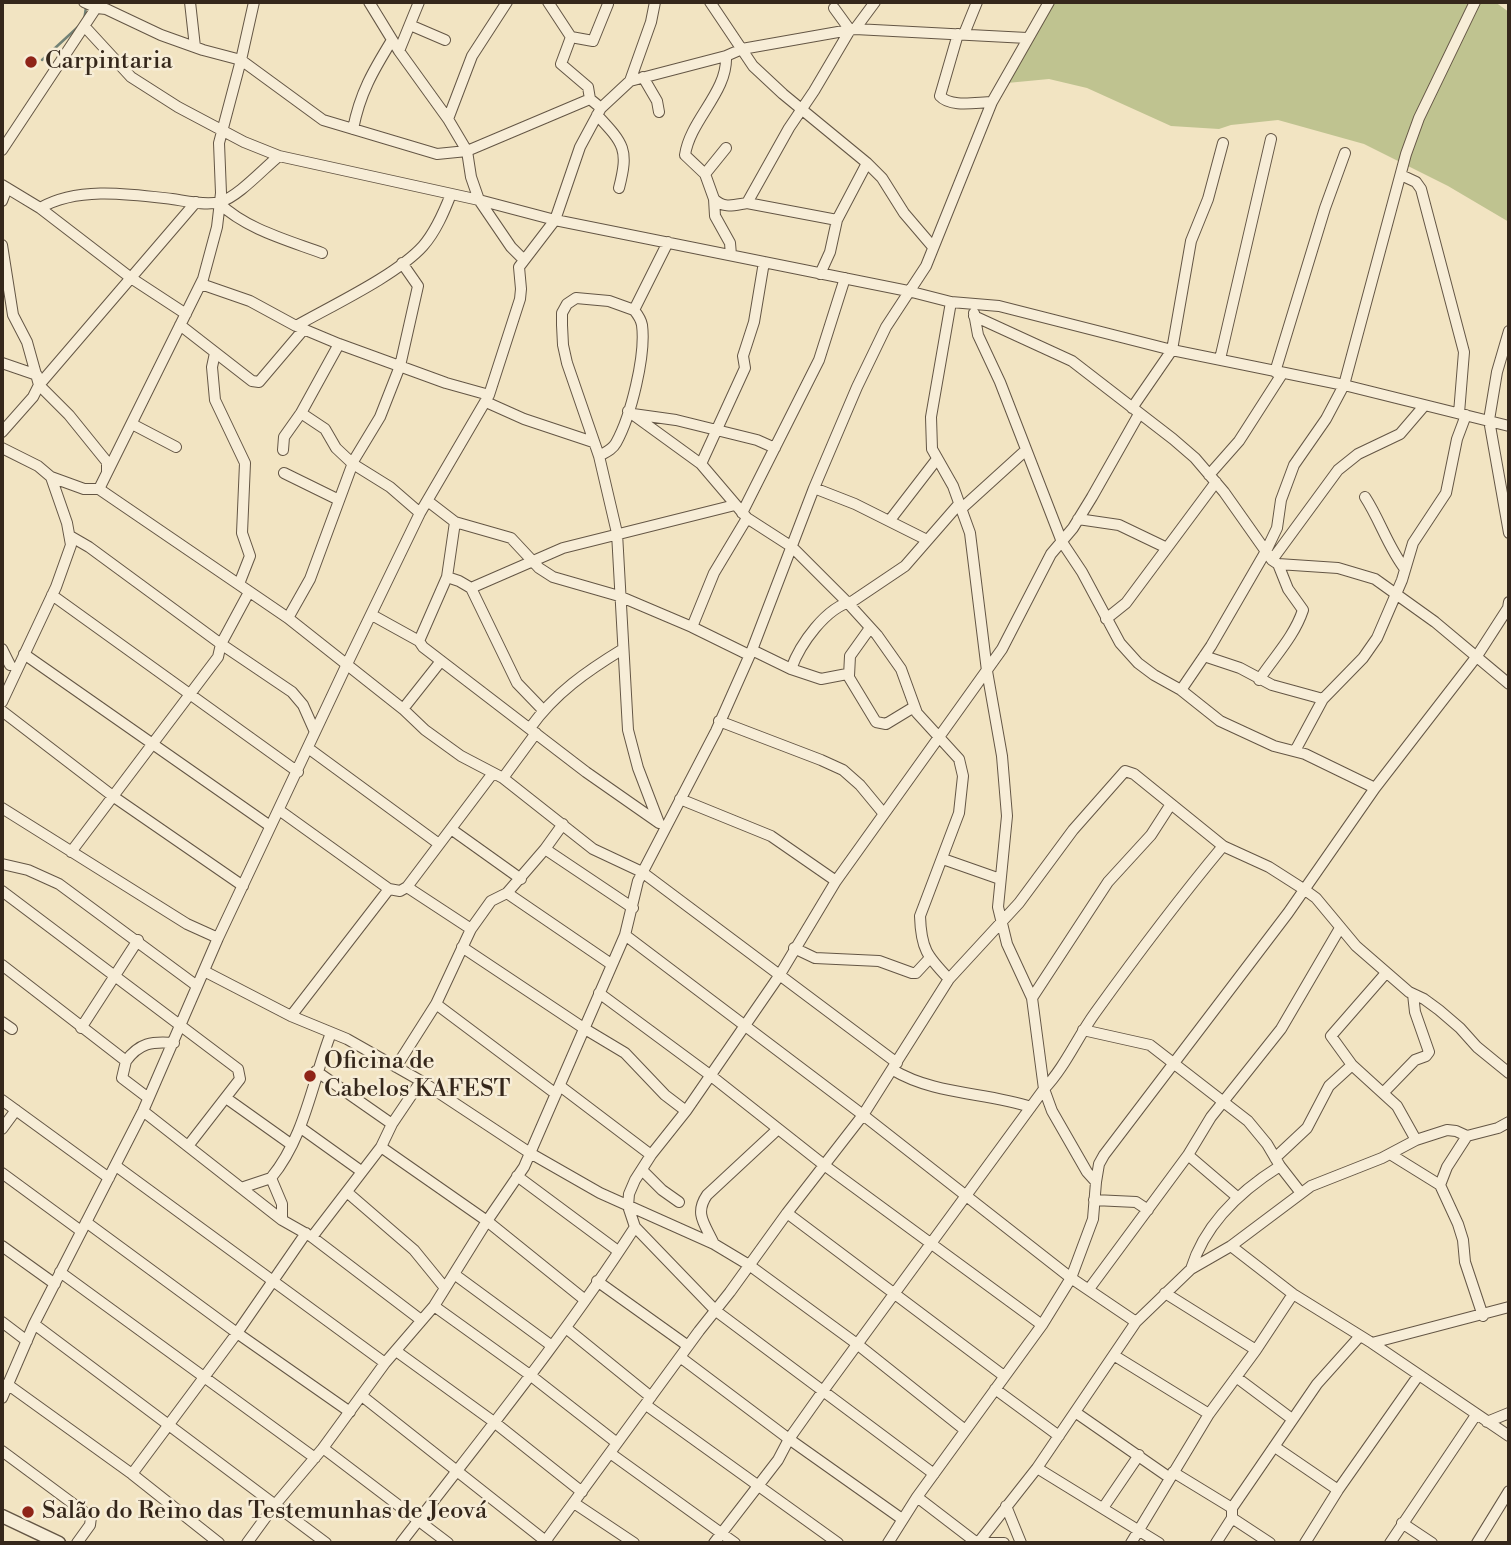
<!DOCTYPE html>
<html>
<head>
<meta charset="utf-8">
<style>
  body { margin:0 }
  #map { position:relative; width:1511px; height:1545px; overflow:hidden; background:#f2e4c2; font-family:"Libre Bodoni",serif }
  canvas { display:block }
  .frame { position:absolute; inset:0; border:4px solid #35271b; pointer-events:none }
</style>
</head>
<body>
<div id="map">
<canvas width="1511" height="1545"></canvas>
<div class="frame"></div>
</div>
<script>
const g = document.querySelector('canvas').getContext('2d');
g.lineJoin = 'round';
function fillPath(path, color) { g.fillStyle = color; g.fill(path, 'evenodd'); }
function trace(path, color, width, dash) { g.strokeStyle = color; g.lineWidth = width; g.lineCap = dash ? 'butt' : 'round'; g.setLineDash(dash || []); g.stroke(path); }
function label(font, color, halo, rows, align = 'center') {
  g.font = font + ' "Libre Bodoni",serif'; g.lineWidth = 5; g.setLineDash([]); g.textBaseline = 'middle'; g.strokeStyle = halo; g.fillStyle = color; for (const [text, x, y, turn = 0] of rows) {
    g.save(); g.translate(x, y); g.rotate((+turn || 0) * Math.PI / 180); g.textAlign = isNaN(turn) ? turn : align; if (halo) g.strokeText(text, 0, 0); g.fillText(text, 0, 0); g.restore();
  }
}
fillPath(new Path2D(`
  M1053 2H1495L1509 12V222L1448 186 1364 144 1278 120 1231 125 1219 129 1171 126 1087 88 1049 79 1007 83Z`), '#bfc390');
trace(new Path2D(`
  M84 21 86 7
  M42 60 79 26`), '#728276', 2.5);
const minor = new Path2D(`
  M84 2 97 8 106 9 161 35 203 50 241 60 219 143 221 193 217 227 203 279 99 489
  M190 2 195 47
  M254 2 241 60 323 120 437 154 467 151 590 99 601 108 630 81 726 56 742 49 855 29 1027 38
  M369 2 399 51 448 119 467 151 471 177 479 200 555 220 908 291 951 302 999 306 1172 350 1344 385 1509 426
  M548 2 571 37 561 64 588 87 590 99
  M710 2 753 66 783 94 867 163 882 178 904 213 933 247
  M410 25 445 40
  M85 27 131 77 178 107 244 142 279 156
  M855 29 875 2
  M958 34 940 96C951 108 977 102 992 102
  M964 34 977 2
  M571 37 593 41 608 4
  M399 51 419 2
  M726 56C728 92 690 120 685 155L705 174 714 199 715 216 730 243 731 255
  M643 77 657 101 659 112
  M630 81 651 22 655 2
  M597 115C624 144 629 149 619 188
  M448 119 472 56 507 2
  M353 129C360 93 373 71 392 40
  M2 150 100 2
  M705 174 726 148
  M1401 175 1416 182 1421 189 1464 352 1459 413
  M2 185 40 208 131 278 186 314
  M714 199C724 209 734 205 747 203L789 128 814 91 850 30 834 8
  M2 201 7 188
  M219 203C246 229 287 240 322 253
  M747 203 837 220
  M40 208C78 186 130 194 172 199 186 201 206 206 220 202 238 197 264 168 279 156L479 200 511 247 523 259
  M2 245 13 315 27 342 39 385 69 415 107 462V472
  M820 274 830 252 837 220 867 163
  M201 284 250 301 296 326 339 344 446 383 489 395
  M951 302 931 417 932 449 953 486 970 533 987 671 1002 756 1007 816 998 907 1007 944 1032 998 1044 1089 1052 1111 1087 1172 1096 1182
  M634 310 668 242
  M974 313 978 335 1000 382 1062 542 1082 572 1120 643 1138 663 1154 675 1181 690 1220 721 1274 746 1305 754 1375 788
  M974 316 1072 361 1173 439 1195 458 1224 492 1272 560 1278 564 1338 568 1375 579 1435 622 1509 684
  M180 325 252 381 259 382 304 329
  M296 326C331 306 397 275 423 246 436 231 444 212 451 194
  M1509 331 1497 372 1489 420 1509 533
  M215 353 212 367 215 400 245 463 242 533 250 556 239 584
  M1220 359 1271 139
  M2 363 37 375
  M1275 372 1325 208 1345 153
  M486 402 524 419 593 442
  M1132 408 1172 350 1191 241 1208 199 1223 143
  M628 411 701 464 747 518 792 547 847 602 877 635 901 669 917 713 959 759 963 776 959 813 920 916C921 949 927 956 949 979
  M301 413 325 429 336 448 353 464 390 487 420 513
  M633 414 676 420 757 440 775 448
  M132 424 176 447
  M2 432 33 397 39 385 196 202
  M2 448 38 466 51 477 67 523 71 545 56 587 2 702
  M283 450 284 437 301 413 339 344
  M599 456C606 452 612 450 616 443 631 416 646 355 642 325 641 319 638 315 634 310L609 301 576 298 567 304 562 313V325L563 345 567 363 599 456 617 533 628 730 638 768 659 823
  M701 464 745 368 743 356 754 322 764 262
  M284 473 339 500
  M1209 475 1239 441 1282 374
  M51 477 84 489H99L288 618 403 709 425 730 461 756 503 778 593 849 642 872 897 1063
  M814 488 855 504 927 540
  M1365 497C1380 520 1388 547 1405 569
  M429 502 455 522 511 538 539 568 553 577 619 596 692 627 749 655
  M961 509 1026 450
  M742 513 819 360 845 278
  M1078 519 1119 525 1167 548
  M890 520 937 459
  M455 522 447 577 419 641 423 647 586 772 659 823
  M70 536 89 547 221 644 292 692 303 705 315 732
  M1272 560 1338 470 1358 454 1400 434 1424 406
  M447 577 459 581 471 588 517 683 543 710
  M471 588 563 548 735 505
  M52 595 298 772
  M372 615 419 641
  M288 618 310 579 354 460 380 417 400 366 418 286 402 263
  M1106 619 1126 603 1216 482
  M692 627 714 573 747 518
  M2 649 10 665
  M752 650 791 669 821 679 847 674 876 722 886 724 914 707
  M24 654 270 826
  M1204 656 1240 668 1272 685 1323 699
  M791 669C800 644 826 607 853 601L905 566 959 504
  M849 676 850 656 870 628
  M1259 680C1274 657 1294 637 1303 610L1288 589 1278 564
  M1181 690 1211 646 1266 551 1277 528 1281 500 1294 465 1326 419 1344 385 1406 154 1419 118 1475 2
  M403 709 441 661
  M2 711 114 797 243 886
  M719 721 821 760 843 770 860 785 884 814
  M530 728C555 693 587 671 623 649
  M308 748 439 844
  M1295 751 1323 699 1363 658 1377 638 1402 580 1413 543 1446 493 1457 439 1466 415
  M503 778 536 733
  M680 799 771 836 836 881
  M2 808 187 924 218 938
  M279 810 389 889 400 891 407 887 493 773
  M451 829 521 879
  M545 849 563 824
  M71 852 218 657 221 644 249 592
  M943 859 1000 879
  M2 864 28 870 59 884 197 986
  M407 887 471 929
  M2 891 238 1069 240 1079 188 1146
  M507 893 611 964
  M625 935 863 1115 1071 1278 1136 1322
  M462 947 585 1029 625 1053 665 1095 686 1111
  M794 948 815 958 879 961 912 973H916L929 959
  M2 965 126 1061 122 1078 147 1097
  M204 971 291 1016 347 1039 421 1081 530 1153 600 1193 714 1244 749 1265 857 1344 965 1430
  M1386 973 1331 1036 1352 1065 1397 1106 1416 1140
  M599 993 710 1075 824 1165 1042 1325
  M1032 998 1108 882 1151 835 1171 804
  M436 1004 556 1094
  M291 1016 389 889
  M2 1022 12 1029
  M81 1028 138 940
  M1083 1030 1150 1045 1248 1121 1267 1144 1280 1166 1301 1193
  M126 1061C139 1043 152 1041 174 1043
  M396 1067 436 1004 471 929 491 901 507 893 545 849 633 908
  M893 1070C935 1095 985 1092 1031 1107
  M316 1071 392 1124
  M560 1086 651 1155
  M1383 1093 1415 1060 1426 1056 1429 1052 1415 1012 1413 994
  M226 1098 292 1145
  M2 1100 109 1178
  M143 1111 282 1220 312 1237 421 1320
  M301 1128 361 1171
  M2 1129 16 1110
  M381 1147 487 1221 585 1300
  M1390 1154 1440 1185 1458 1224 1463 1240 1465 1262 1483 1316
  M1188 1155 1236 1196
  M1275 1158 1307 1128 1329 1086 1352 1065
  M116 1166 385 1363
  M642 1170 662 1190 679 1202
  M2 1173 81 1231
  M517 1176 618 1251
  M1440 1185 1447 1167 1467 1136
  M241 1188 271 1178
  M348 1193 414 1250 445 1288
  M1094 1200 1136 1202 1148 1210
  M787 1213 1004 1376
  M282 1220V1204L271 1178C305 1137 312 1082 331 1033
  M86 1222 237 1333 350 1412
  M635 1227 716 1311 934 1474
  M312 1237 381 1147 392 1124 421 1081
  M714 1244C705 1224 694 1214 707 1195L778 1129
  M2 1246 55 1284
  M1231 1246 1293 1294 1372 1343 1509 1436
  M1191 1269C1205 1223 1240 1191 1280 1166
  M60 1272 315 1458
  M454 1274 552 1346
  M597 1281 688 1346
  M1089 1289 1188 1155 1211 1117 1281 1029 1340 928
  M1165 1293 1256 1350
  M434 1306 530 1375 617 1443
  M2 1322 27 1341
  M34 1324 326 1543
  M566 1328 651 1397
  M1372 1343 1509 1307
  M396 1351 494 1422 582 1492
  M1115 1356 1209 1414
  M680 1357 789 1439 902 1519
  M1236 1377 1292 1419
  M7 1384 132 1474 219 1543
  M995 1389 1059 1436
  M362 1396 548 1543
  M2 1398 34 1324 143 1111 218 938 347 664 420 513 489 395 520 299 521 289 519 267 555 220 580 147 601 108
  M646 1405 838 1543
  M1075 1412 1170 1478
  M1487 1422 1509 1413
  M1275 1447 1338 1490
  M323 1448 448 1543
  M2 1451 91 1517 90 1525 77 1543
  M610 1453 735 1543
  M1037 1468 1159 1543
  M1173 1472 1232 1508
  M132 1474 237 1333 306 1233
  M917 1497 977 1543
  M574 1503 634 1543
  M1006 1506 1021 1543
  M1103 1508 1139 1455
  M1232 1518 1270 1543
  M1402 1523 1432 1543
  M247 1543 274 1506 323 1448 385 1363 434 1306 487 1221 524 1167 625 935 638 881 716 731 752 650 814 488 857 387 886 327 926 266 992 102 1049 2
  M401 1543C481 1439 564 1337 635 1227L628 1206 629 1194 635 1180 651 1155 686 1111 779 976 836 881 1002 649 1051 554 1073 528 1092 497 1139 414
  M544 1543 699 1331 730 1292 787 1213 863 1115 949 979 1019 903 1073 830 1125 771 1134 774 1223 846 1269 867 1305 890 1316 898 1356 946 1409 992 1424 999 1439 1010 1460 1028 1477 1047 1509 1073
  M714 1543 778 1460 789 1439 823 1391 1044 1089C1065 1067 1077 1038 1095 1013 1136 956 1178 900 1223 846
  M888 1543 917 1497 1042 1325 1071 1278 1093 1219 1096 1182 1099 1164 1104 1155 1288 913 1375 788 1477 656 1508 608 1509 602
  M978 1543 1037 1468 1136 1322 1191 1269 1231 1246 1311 1186 1382 1158 1416 1140 1447 1130 1456 1131 1467 1136 1498 1128 1509 1122
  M980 1543H1004
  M1131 1543 1209 1414 1256 1350 1293 1294
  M1216 1543 1232 1518V1508L1317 1384 1360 1336
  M1305 1543 1338 1490 1418 1376
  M1390 1543 1476 1415
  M1477 1543 1509 1491`);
const tertiary = new Path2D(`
  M2 1516 59 1543`);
trace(minor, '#645645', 12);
trace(tertiary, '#645645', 15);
trace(minor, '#f7edd7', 10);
trace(tertiary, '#f7edd7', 12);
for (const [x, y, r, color] of [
  [31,62,7,"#8f2418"],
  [310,1076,7,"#8f2418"],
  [28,1512,7,"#8f2418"]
]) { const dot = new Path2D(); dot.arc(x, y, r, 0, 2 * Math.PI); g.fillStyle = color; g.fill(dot); trace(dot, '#f7edd7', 2.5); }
label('24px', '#35271b', '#f7edd7', [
  ["Carpintaria",45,62],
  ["Oficina de",324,1062],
  ["Cabelos KAFEST",324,1090],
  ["Salão do Reino das Testemunhas de Jeová",42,1512]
], 'left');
</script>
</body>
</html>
